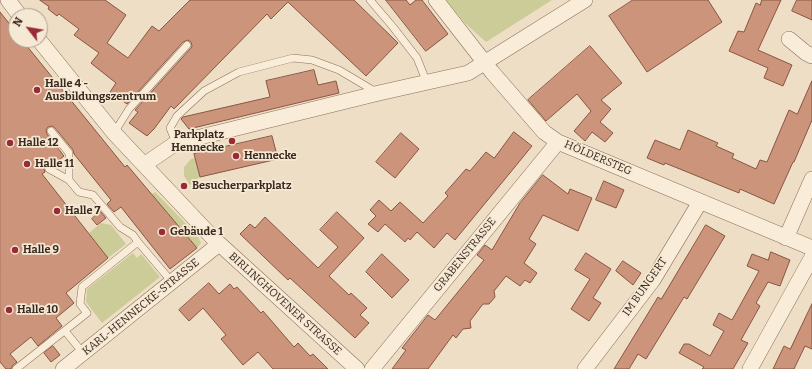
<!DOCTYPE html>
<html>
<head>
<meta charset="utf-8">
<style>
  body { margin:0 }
  #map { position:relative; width:812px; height:369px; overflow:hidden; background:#eedec5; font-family:Bitter,serif }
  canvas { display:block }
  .north { position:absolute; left:8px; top:8px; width:40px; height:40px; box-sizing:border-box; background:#f6e9d4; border:1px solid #aa9c8c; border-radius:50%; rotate:301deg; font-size:11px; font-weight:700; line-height:16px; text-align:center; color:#39291f }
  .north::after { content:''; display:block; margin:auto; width:14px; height:18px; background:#982b37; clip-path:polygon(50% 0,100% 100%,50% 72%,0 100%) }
</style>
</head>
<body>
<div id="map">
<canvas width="812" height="369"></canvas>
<div class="north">N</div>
</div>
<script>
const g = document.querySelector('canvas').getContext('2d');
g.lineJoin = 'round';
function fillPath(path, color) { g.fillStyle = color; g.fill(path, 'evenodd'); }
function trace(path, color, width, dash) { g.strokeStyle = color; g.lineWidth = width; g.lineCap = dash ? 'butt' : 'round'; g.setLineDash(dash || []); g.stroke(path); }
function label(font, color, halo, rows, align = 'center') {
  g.font = font + ' Bitter,serif'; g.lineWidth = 3.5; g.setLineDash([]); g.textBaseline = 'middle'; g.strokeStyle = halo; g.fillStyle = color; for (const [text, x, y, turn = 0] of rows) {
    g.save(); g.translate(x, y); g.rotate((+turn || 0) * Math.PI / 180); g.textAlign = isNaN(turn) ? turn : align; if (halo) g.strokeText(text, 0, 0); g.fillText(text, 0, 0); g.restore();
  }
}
fillPath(new Path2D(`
  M446 0H552L486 42 465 23Z
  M195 158 200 177 190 185 184 176V167L191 159Z
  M155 192 197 235 201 243 197 248 152 194Z
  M101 223 111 225 126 244 108 258 89 233Z
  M133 253 137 258 141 254 160 277 102 323 86 302 87 289Z`), '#cbcc98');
const building = new Path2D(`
  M40 0H105L126 15 107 43 128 58 152 26 159 31 190 0H354L398 43 366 76 288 2 271 19 267 14 174 109 171 106 154 129 147 136 129 123 138 112 135 110 191 48 192 46 191 42 188 40 183 42 127 104 110 92 116 83 92 64 91 63 99 53 74 35 79 29 59 14 57 16 48 9 49 7Z
  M386 0H406L410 5 416 0H422L448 34 426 51Z
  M633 0H708L722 22 647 72 609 16Z
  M762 0H781L758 50 792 65 783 86 764 78 768 68 729 51 738 31 744 32 756 3 760 5Z
  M797 0H812V20L792 11Z
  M0 12 16 32V40H22L125 167 127 165 197 248 170 269 121 207 114 212 107 204 111 200 74 154 73 150 55 128 52 126 48 127 46 130 47 134 64 156 53 165 49 164 46 165 44 169 45 172 42 174 108 258 66 293 74 303 56 318 62 326 38 346 31 337 10 354 17 362 13 365 11 369H6L0 362Z
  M590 46 622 83 601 100 611 109 600 122 613 133 605 142 592 132 585 141 574 131 591 111 577 94 546 121 528 100Z
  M314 70 318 85 336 81 339 93 189 129 181 119 183 117 270 97 266 81Z
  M812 81V120L794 162H793L774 204 740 189 739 193 665 163 664 165 647 158 655 140 680 150 688 130 718 143 716 146 734 154 732 158 756 169 760 160 767 162 789 110 797 114Z
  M514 132 532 146 455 240 447 233 434 248 417 232 410 240 408 238 405 242 385 224 378 232 368 224 376 216 370 210 379 200 391 211 400 202 423 223 448 196 445 193 466 169 470 171 486 152 494 158Z
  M401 133 419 149 395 178 376 162Z
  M272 136 278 159 200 177 194 154Z
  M543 175 568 194 570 189 592 198 578 231 543 215 529 239 536 244 524 263 537 273 530 283 525 280 520 286 506 276 494 291 495 297 489 304H483L470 321 471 328 463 329 456 338 453 335 428 369H392L406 350 402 348 428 315 435 320 484 260 477 255 485 245 492 250 520 203Z
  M604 181 624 190 616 208 596 200Z
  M100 211 106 218 97 225 92 219Z
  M337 212 364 238 329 276 349 295 351 293 367 308 360 315 369 323 355 338 290 278 288 280 240 234 250 224 255 228 265 217 318 268 338 247 320 230Z
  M706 225 725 236 687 299 684 297 646 359 638 354 629 369H614L658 297 661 299Z
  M771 252 790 260 780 286 768 282 756 303 760 306 741 340 748 343 733 369H702L704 367 679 353 684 344H689L710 356 724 331 713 325 719 313 732 320 759 271 747 266 752 254 768 260Z
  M586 253 611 269 593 298 601 303 589 321 571 309 590 279 575 270Z
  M382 254 409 280 392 298 366 272Z
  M623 261 641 273 633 285 616 271Z
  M209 283 219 294 230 284 234 289 237 287 261 313 263 311 294 347 298 343 310 356 313 354 328 369H273L258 352 243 365 221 339 226 335 203 308 189 321 179 310Z
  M812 304V349L805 346 794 369H773L784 346 790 349Z
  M53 346 60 355 51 362 44 353Z`);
fillPath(building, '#cc947b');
trace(building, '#885641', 1);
const service = new Path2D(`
  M370 0 393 27 417 58 427 83
  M51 131 69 153V180
  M114 133 129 109 187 45
  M176 143 170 128 177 116 204 91 239 72 293 58 312 60 339 70 376 92
  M138 242 172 282
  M65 331 83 353
  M16 369 87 313 80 304 82 287 138 242 133 235 120 227 93 195 79 192 69 180 49 169`);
const minor = new Path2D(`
  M8 0 20 16
  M436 0 492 72 544 132 558 142 812 248
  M789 39 806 53 812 56
  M39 40 114 133 214 239 357 369
  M144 165 176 143 379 93 468 73 585 0
  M786 238 812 179
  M63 369 219 244
  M372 369 558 142
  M585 369 653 280 700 202
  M750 369 812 257`);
trace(service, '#896f5b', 8);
trace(minor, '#896f5b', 16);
trace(service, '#f9ecd8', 7);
trace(minor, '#f9ecd8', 15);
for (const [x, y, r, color] of [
  [37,90,4,"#982b37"],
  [232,141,4,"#982b37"],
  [10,143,4,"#982b37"],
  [236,156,4,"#982b37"],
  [27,164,4,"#982b37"],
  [184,186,4,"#982b37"],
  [57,211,4,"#982b37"],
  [162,232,4,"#982b37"],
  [15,250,4,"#982b37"],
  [9,310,4,"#982b37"]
]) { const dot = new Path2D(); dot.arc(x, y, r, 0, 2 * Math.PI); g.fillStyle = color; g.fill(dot); trace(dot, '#f6e9d4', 1.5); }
label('bold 11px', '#39291f', '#f6e9d4', [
  ["Halle 4 -",45,84],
  ["Ausbildungszentrum",45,97],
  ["Parkplatz",224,135,"right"],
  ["Hennecke",224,148,"right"],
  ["Halle 12",18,143],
  ["Hennecke",244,156],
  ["Halle 11",35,164],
  ["Besucherparkplatz",192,186],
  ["Halle 7",65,211],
  ["Gebäude 1",170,232],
  ["Halle 9",23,250],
  ["Halle 10",17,310]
], 'left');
label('11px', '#39291f', '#f6e9d4', [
  ["HÖLDERSTEG",598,158,23],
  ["GRABENSTRASSE",465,255,-51],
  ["IM BUNGERT",645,287,-55],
  ["BIRLINGHOVENER STRASSE",285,304,42],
  ["KARL-HENNECKE-STRASSE",141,307,-39]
]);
</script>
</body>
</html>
